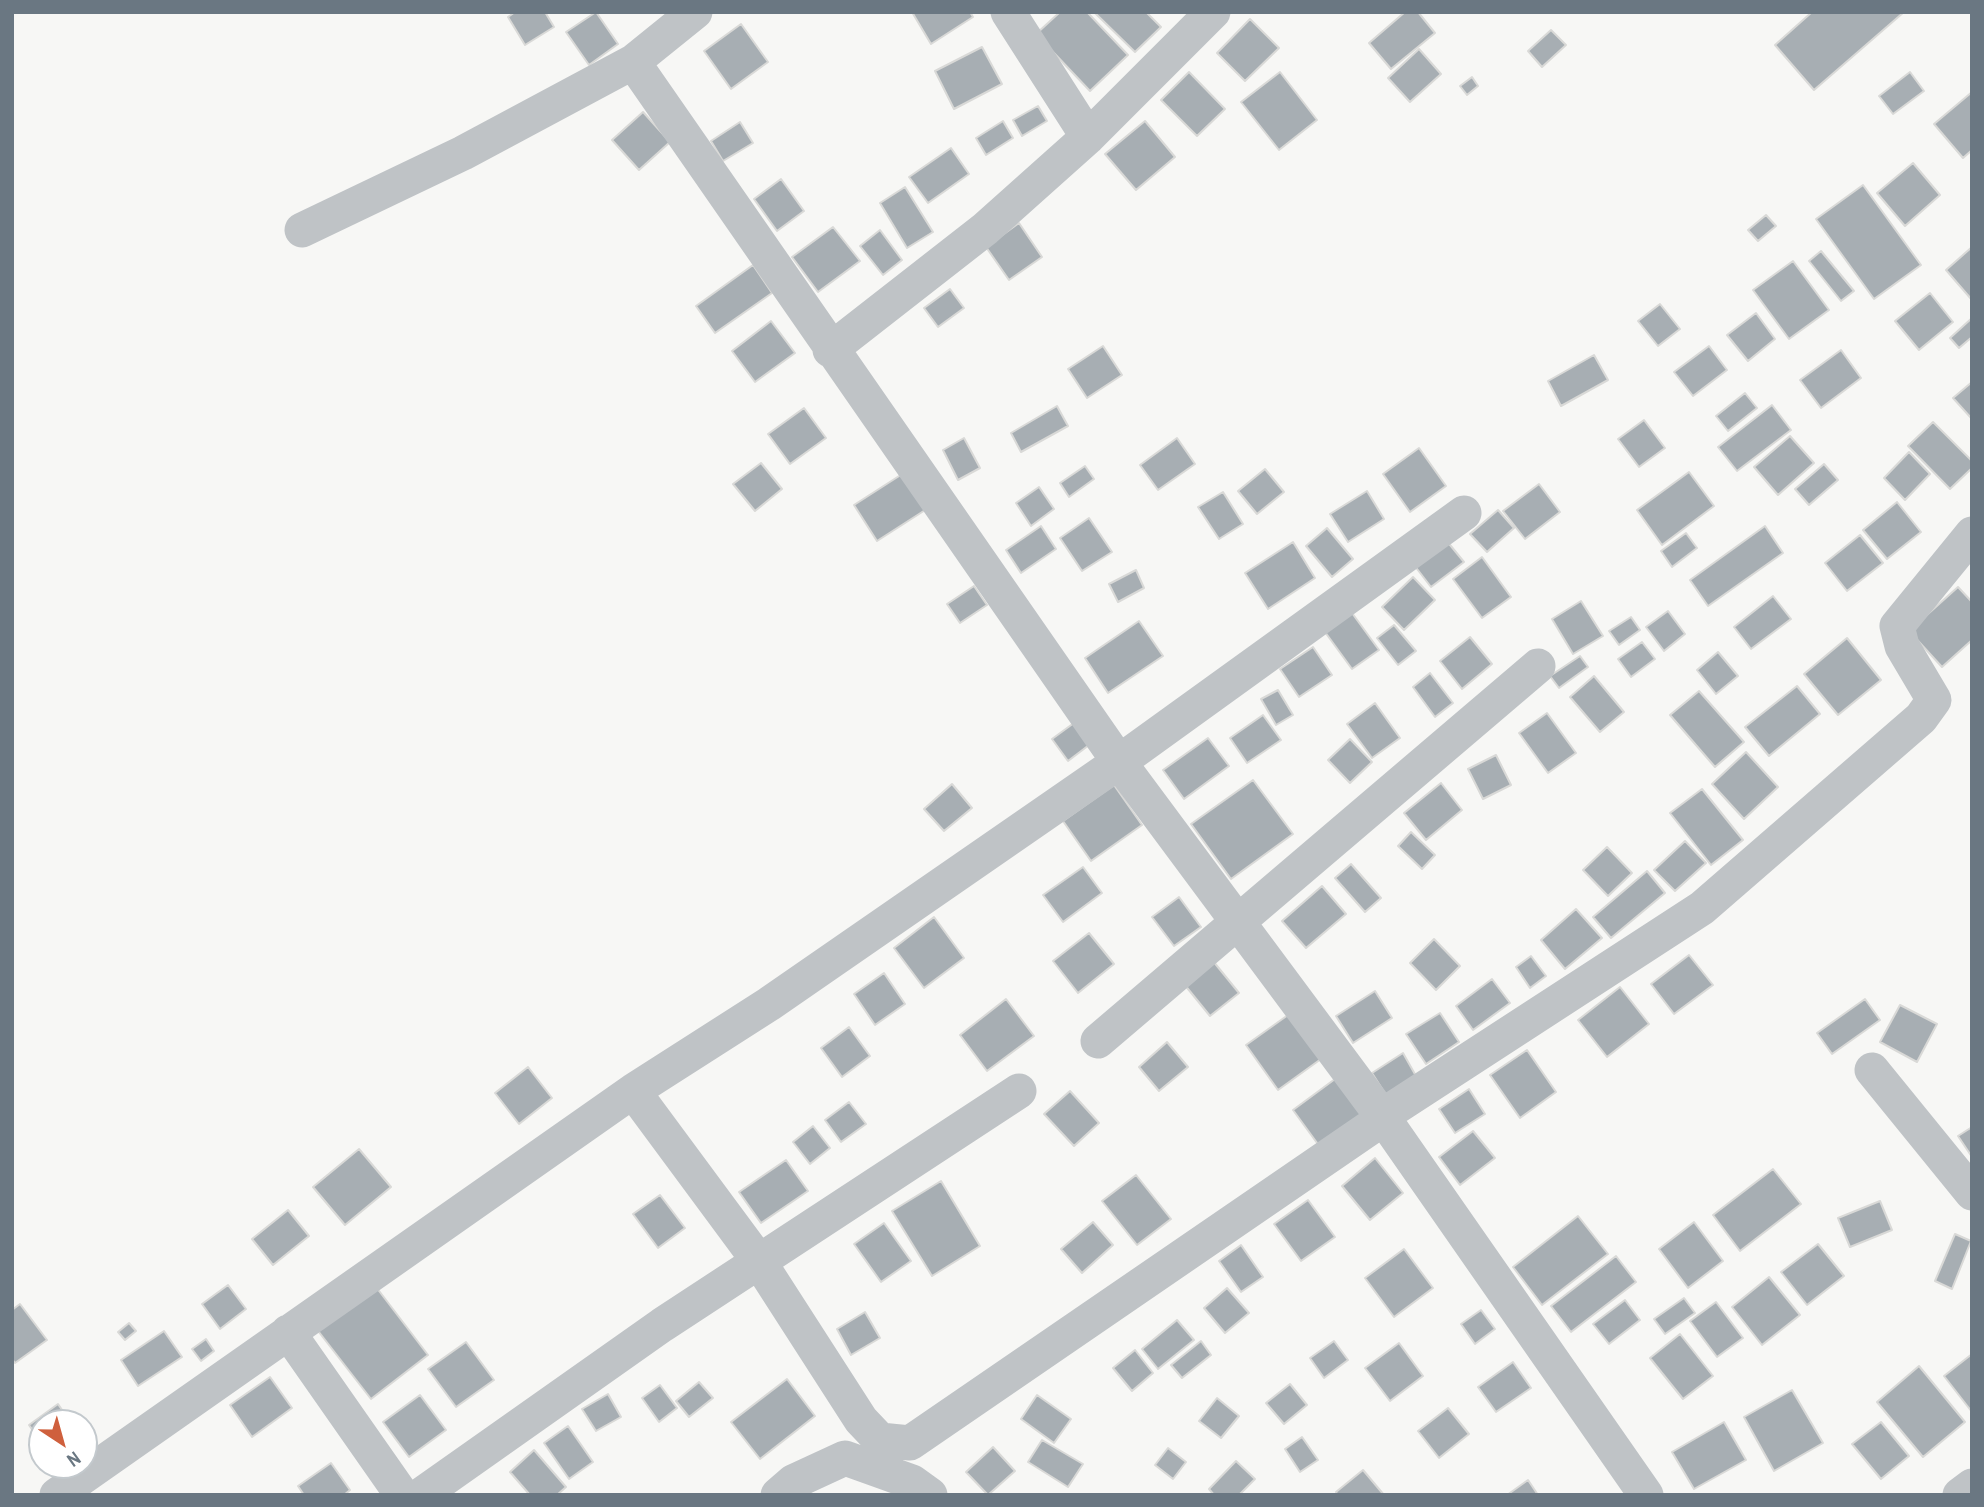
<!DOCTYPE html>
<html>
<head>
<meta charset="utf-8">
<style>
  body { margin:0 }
  #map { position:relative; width:1984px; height:1507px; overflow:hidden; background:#f7f7f5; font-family:"Archivo Narrow",sans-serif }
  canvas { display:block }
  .frame { position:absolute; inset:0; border:14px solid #6a7782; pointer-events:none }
  .north { position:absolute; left:28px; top:1409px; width:70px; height:70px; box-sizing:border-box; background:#fff; border:2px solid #c3c9cd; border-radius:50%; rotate:144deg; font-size:19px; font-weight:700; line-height:28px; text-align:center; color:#6a7782 }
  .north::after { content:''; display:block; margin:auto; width:24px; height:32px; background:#cf603d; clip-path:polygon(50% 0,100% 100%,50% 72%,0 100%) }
</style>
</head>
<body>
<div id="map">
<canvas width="1984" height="1507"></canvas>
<div class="frame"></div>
<div class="north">N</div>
</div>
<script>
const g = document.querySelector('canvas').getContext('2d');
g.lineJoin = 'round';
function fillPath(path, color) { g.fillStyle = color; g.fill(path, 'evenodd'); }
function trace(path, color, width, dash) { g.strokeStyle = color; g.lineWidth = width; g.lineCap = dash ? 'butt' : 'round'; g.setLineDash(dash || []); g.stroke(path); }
const building = new Path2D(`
  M515 12H545L554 27 525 45 508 17Z
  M596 12 618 44 589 65 566 32Z
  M912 12H970L973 17 931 44Z
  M1060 12H1087L1128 55 1090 91 1036 34Z
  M1094 12H1146L1161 27 1135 52Z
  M1405 12H1418L1435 33 1391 69 1369 43Z
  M1812 12H1904L1814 90 1775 45Z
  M1250 19 1279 48 1245 81 1217 53Z
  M741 24 768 62 731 89 704 51Z
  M1551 30 1566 45 1542 67 1528 51Z
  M982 47 1002 84 954 109 935 71Z
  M1419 49 1441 74 1410 102 1388 78Z
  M1189 72 1225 109 1197 136 1161 100Z
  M1280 72 1317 120 1279 150 1241 102Z
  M1910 72 1924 91 1893 114 1879 96Z
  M1472 77 1478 86 1467 95 1460 86Z
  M1972 92V150L1963 158 1934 124Z
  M1038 106 1047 121 1022 136 1013 120Z
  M643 112 670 142 639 170 612 140Z
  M1003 121 1013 138 986 155 976 138Z
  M1145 121 1175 157 1136 190 1105 154Z
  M740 122 753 143 723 161 711 141Z
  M951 148 969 174 928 203 909 177Z
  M1913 163 1940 195 1905 226 1877 193Z
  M781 179 804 211 777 231 754 199Z
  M1863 185 1921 265 1874 299 1816 219Z
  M905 187 933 232 907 248 880 203Z
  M1766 215 1776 226 1758 241 1748 230Z
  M1019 223 1042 257 1009 280 986 247Z
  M833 227 860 261 818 292 792 257Z
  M880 230 902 260 883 275 860 246Z
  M1972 247V300L1946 270Z
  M1821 251 1854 291 1841 301 1809 261Z
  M1793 261 1829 310 1789 339 1753 290Z
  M753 265 772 293 715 333 696 306Z
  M950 289 964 308 938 327 924 308Z
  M1930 293 1953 322 1919 350 1895 321Z
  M1660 304 1680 329 1658 346 1638 321Z
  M1756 313 1775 339 1748 361 1727 335Z
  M1972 318V337L1959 348 1950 338Z
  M771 321 795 353 755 382 732 351Z
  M1103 346 1122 375 1087 398 1068 369Z
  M1709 346 1727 370 1693 396 1674 372Z
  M1841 350 1861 378 1821 408 1800 380Z
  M1594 355 1608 380 1561 406 1548 381Z
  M1972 382V419L1953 398Z
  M1745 393 1757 408 1728 431 1716 416Z
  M1772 405 1791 430 1737 471 1718 447Z
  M1057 406 1068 426 1021 452 1011 433Z
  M804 408 826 438 790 464 768 434Z
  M1644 420 1665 448 1639 467 1618 439Z
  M1933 422 1972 461V468L1950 489 1908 446Z
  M1790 436 1814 463 1778 495 1754 467Z
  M964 438 980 468 958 480 943 450Z
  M1177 438 1195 464 1158 490 1140 465Z
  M1419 448 1446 486 1410 512 1383 474Z
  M1909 452 1930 474 1905 500 1884 478Z
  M761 463 782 489 755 511 733 484Z
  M1824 464 1838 480 1809 505 1795 489Z
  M1085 466 1094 479 1069 497 1060 483Z
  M910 469 933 505 877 541 854 505Z
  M1265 469 1284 492 1257 514 1238 491Z
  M1689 472 1714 506 1662 545 1637 510Z
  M1539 484 1560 512 1525 539 1503 511Z
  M1039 487 1054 509 1031 526 1016 503Z
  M1367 491 1384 519 1348 542 1330 514Z
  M1223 492 1243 524 1219 539 1198 507Z
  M1897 502 1921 532 1887 559 1863 530Z
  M1498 510 1514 528 1487 552 1470 534Z
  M1089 518 1112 552 1082 571 1060 538Z
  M1041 526 1056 549 1021 573 1006 550Z
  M1765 526 1783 553 1708 606 1690 580Z
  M1327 528 1353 559 1332 577 1306 546Z
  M1686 533 1697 548 1672 567 1661 551Z
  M1860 535 1883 563 1847 591 1825 563Z
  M1446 540 1464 562 1431 587 1414 565Z
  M1293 542 1315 578 1268 609 1245 573Z
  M1482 557 1511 597 1482 618 1453 579Z
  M1136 570 1144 588 1118 602 1109 584Z
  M1413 577 1435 600 1404 630 1382 607Z
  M974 586 987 605 960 623 947 604Z
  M1958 587 1972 602V640L1942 667 1909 631Z
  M1773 596 1791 619 1751 649 1734 627Z
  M1581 601 1603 636 1573 654 1552 619Z
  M1668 611 1685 634 1664 651 1646 627Z
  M1352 613 1379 650 1352 669 1325 632Z
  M1631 617 1640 630 1619 645 1609 631Z
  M1139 621 1163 656 1108 693 1085 658Z
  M1394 625 1416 651 1398 665 1377 638Z
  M1470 637 1492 664 1462 689 1440 661Z
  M1847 638 1881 680 1838 715 1804 674Z
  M1642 642 1655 659 1631 677 1618 659Z
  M1313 647 1332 675 1299 697 1280 669Z
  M1718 652 1738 676 1716 694 1697 670Z
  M1580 656 1588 667 1559 688 1550 676Z
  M1430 673 1453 703 1435 717 1413 687Z
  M1594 676 1624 712 1600 732 1570 697Z
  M1797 686 1820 714 1769 756 1745 727Z
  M1278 690 1293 715 1276 725 1261 699Z
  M1699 691 1744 742 1715 767 1670 715Z
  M1375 703 1400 738 1372 758 1347 724Z
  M1547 713 1576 753 1548 773 1519 733Z
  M1263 715 1281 740 1247 763 1230 738Z
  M1078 720 1093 742 1068 761 1052 739Z
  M1208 738 1229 766 1184 799 1163 770Z
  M1350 739 1372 762 1350 783 1328 760Z
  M1746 752 1778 787 1744 819 1712 784Z
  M1496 755 1511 785 1483 799 1468 769Z
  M1253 780 1293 834 1231 879 1191 824Z
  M1441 783 1462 810 1426 840 1404 813Z
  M952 784 972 808 944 831 924 809Z
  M1114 785 1142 825 1091 861 1063 821Z
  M1702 789 1743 840 1711 865 1670 813Z
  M1411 832 1435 855 1422 869 1398 846Z
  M1685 841 1706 863 1675 891 1654 870Z
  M1607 847 1632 873 1608 896 1583 870Z
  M1351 864 1381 898 1365 912 1335 878Z
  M1083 867 1102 893 1063 922 1043 895Z
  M1647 871 1665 893 1611 938 1593 917Z
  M1322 886 1346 914 1306 948 1282 921Z
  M1179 897 1201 927 1174 946 1152 917Z
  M1576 909 1602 938 1565 969 1541 940Z
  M934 917 964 958 924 988 894 948Z
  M1089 933 1114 964 1078 993 1053 961Z
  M1434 939 1460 966 1436 990 1410 963Z
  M1689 955 1713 985 1674 1014 1651 984Z
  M1531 956 1546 976 1530 988 1516 967Z
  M1213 961 1239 993 1210 1016 1184 984Z
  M884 973 905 1004 875 1025 854 994Z
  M1492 979 1510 1003 1473 1030 1456 1006Z
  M1620 987 1649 1024 1607 1057 1578 1020Z
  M1375 991 1392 1018 1353 1043 1336 1016Z
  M1006 999 1034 1036 987 1071 960 1035Z
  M1865 999 1880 1020 1832 1054 1817 1033Z
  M1900 1005 1937 1024 1917 1062 1880 1042Z
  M1440 1013 1459 1042 1426 1064 1406 1034Z
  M1288 1015 1321 1059 1278 1090 1246 1045Z
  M849 1027 870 1056 842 1077 821 1048Z
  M1167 1042 1188 1067 1159 1091 1139 1067Z
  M1527 1050 1556 1092 1520 1118 1490 1075Z
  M1403 1053 1416 1076 1386 1095 1372 1073Z
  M528 1067 552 1098 519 1124 495 1093Z
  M1335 1079 1363 1115 1320 1147 1293 1110Z
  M1469 1089 1485 1114 1455 1133 1439 1109Z
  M1070 1091 1099 1123 1074 1146 1044 1114Z
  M849 1102 866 1124 841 1142 825 1120Z
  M813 1126 830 1148 810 1164 793 1142Z
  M1972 1127V1157L1958 1136Z
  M1473 1131 1495 1158 1460 1185 1439 1157Z
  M359 1149 391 1187 345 1225 313 1187Z
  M1375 1158 1403 1193 1370 1220 1342 1186Z
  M786 1160 808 1191 761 1223 739 1192Z
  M1773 1169 1801 1204 1740 1251 1713 1215Z
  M1136 1175 1171 1219 1137 1245 1102 1201Z
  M941 1181 980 1246 932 1276 892 1211Z
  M660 1195 685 1228 658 1248 633 1214Z
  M1308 1200 1335 1237 1301 1261 1274 1224Z
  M1880 1201 1892 1230 1850 1247 1838 1218Z
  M288 1210 309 1236 273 1265 252 1239Z
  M1578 1216 1608 1254 1542 1305 1513 1267Z
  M1093 1222 1113 1245 1082 1273 1061 1249Z
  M1694 1222 1723 1261 1688 1288 1659 1249Z
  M884 1223 911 1261 881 1282 854 1244Z
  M1955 1234 1971 1241 1952 1289 1935 1281Z
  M1818 1244 1844 1276 1807 1305 1781 1272Z
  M1241 1245 1263 1277 1241 1292 1219 1261Z
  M1404 1249 1433 1288 1394 1317 1365 1278Z
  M1616 1256 1636 1282 1571 1332 1551 1306Z
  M1769 1277 1800 1315 1762 1345 1732 1307Z
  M373 1283 428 1355 371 1399 315 1327Z
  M228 1285 246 1309 220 1329 202 1304Z
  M1227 1288 1249 1313 1225 1333 1204 1308Z
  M1684 1298 1695 1313 1665 1334 1654 1319Z
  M1625 1300 1640 1320 1609 1344 1593 1324Z
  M1716 1302 1743 1338 1717 1357 1690 1321Z
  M20 1304 47 1340 15 1363 12 1359V1310Z
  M1481 1310 1495 1329 1475 1344 1461 1324Z
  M865 1312 880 1338 851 1355 837 1329Z
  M1177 1320 1194 1340 1158 1369 1142 1349Z
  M129 1323 136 1331 125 1340 118 1332Z
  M164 1331 182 1357 138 1386 121 1360Z
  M1680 1334 1713 1376 1683 1399 1650 1358Z
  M206 1339 214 1351 201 1361 192 1349Z
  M1201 1341 1211 1355 1182 1378 1171 1365Z
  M1334 1341 1348 1360 1324 1378 1310 1358Z
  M466 1342 494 1380 456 1407 428 1369Z
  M1399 1343 1423 1376 1390 1401 1365 1368Z
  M1135 1350 1153 1373 1132 1391 1113 1368Z
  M1972 1354V1412L1944 1376Z
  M1513 1362 1531 1388 1496 1412 1478 1387Z
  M1919 1366 1965 1422 1923 1457 1877 1402Z
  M270 1377 292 1408 252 1437 230 1405Z
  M787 1379 815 1416 760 1459 731 1422Z
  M699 1382 713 1398 689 1417 676 1401Z
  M1290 1384 1307 1405 1284 1424 1266 1403Z
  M660 1385 677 1408 659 1422 642 1398Z
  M1792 1390 1823 1443 1774 1471 1744 1417Z
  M608 1394 621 1417 596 1431 582 1409Z
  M420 1395 446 1430 409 1457 383 1422Z
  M1037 1395 1071 1419 1054 1443 1021 1419Z
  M1217 1398 1239 1416 1221 1438 1199 1421Z
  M58 1404 71 1423H42V1444L29 1425Z
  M1448 1408 1469 1434 1439 1458 1418 1431Z
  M1724 1422 1746 1460 1694 1489 1672 1452Z
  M1881 1422 1909 1456 1881 1479 1852 1444Z
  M568 1426 593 1462 569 1479 544 1443Z
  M1302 1437 1318 1460 1300 1472 1285 1449Z
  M1042 1440 1083 1464 1068 1487 1028 1462Z
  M993 1447 1015 1471 988 1495 966 1472Z
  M1168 1448 1186 1462 1173 1479 1155 1465Z
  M534 1450 566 1487 557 1495H530L510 1472Z
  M1236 1461 1255 1479 1239 1495H1214L1209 1489Z
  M331 1463 350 1490 344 1495H304L298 1486Z
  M1363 1470 1384 1495H1338L1336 1492Z
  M1528 1480 1538 1495H1507Z`);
fillPath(building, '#a7aeb3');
trace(building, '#d9d9d7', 2);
trace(new Path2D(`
  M1008 12 1088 137
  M633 62 1119 762 1382 1116 1646 1495
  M302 230 463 153 633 62 695 12
  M830 350 985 229 1088 137 1213 12
  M1098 1041 1538 666
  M1872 1070 1972 1193
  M633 1091 758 1260 861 1420 880 1440 910 1443 1371 1127 1382 1116 1702 908 1921 718 1934 700 1902 646 1897 626 1972 534
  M288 1332 402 1495
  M57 1495 633 1091 769 1004 1119 762 1464 513
  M421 1495 662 1325 1019 1091
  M778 1495 793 1482 845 1458 912 1482 930 1495
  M1960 1495 1972 1486`), '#bfc3c6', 35);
</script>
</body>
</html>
